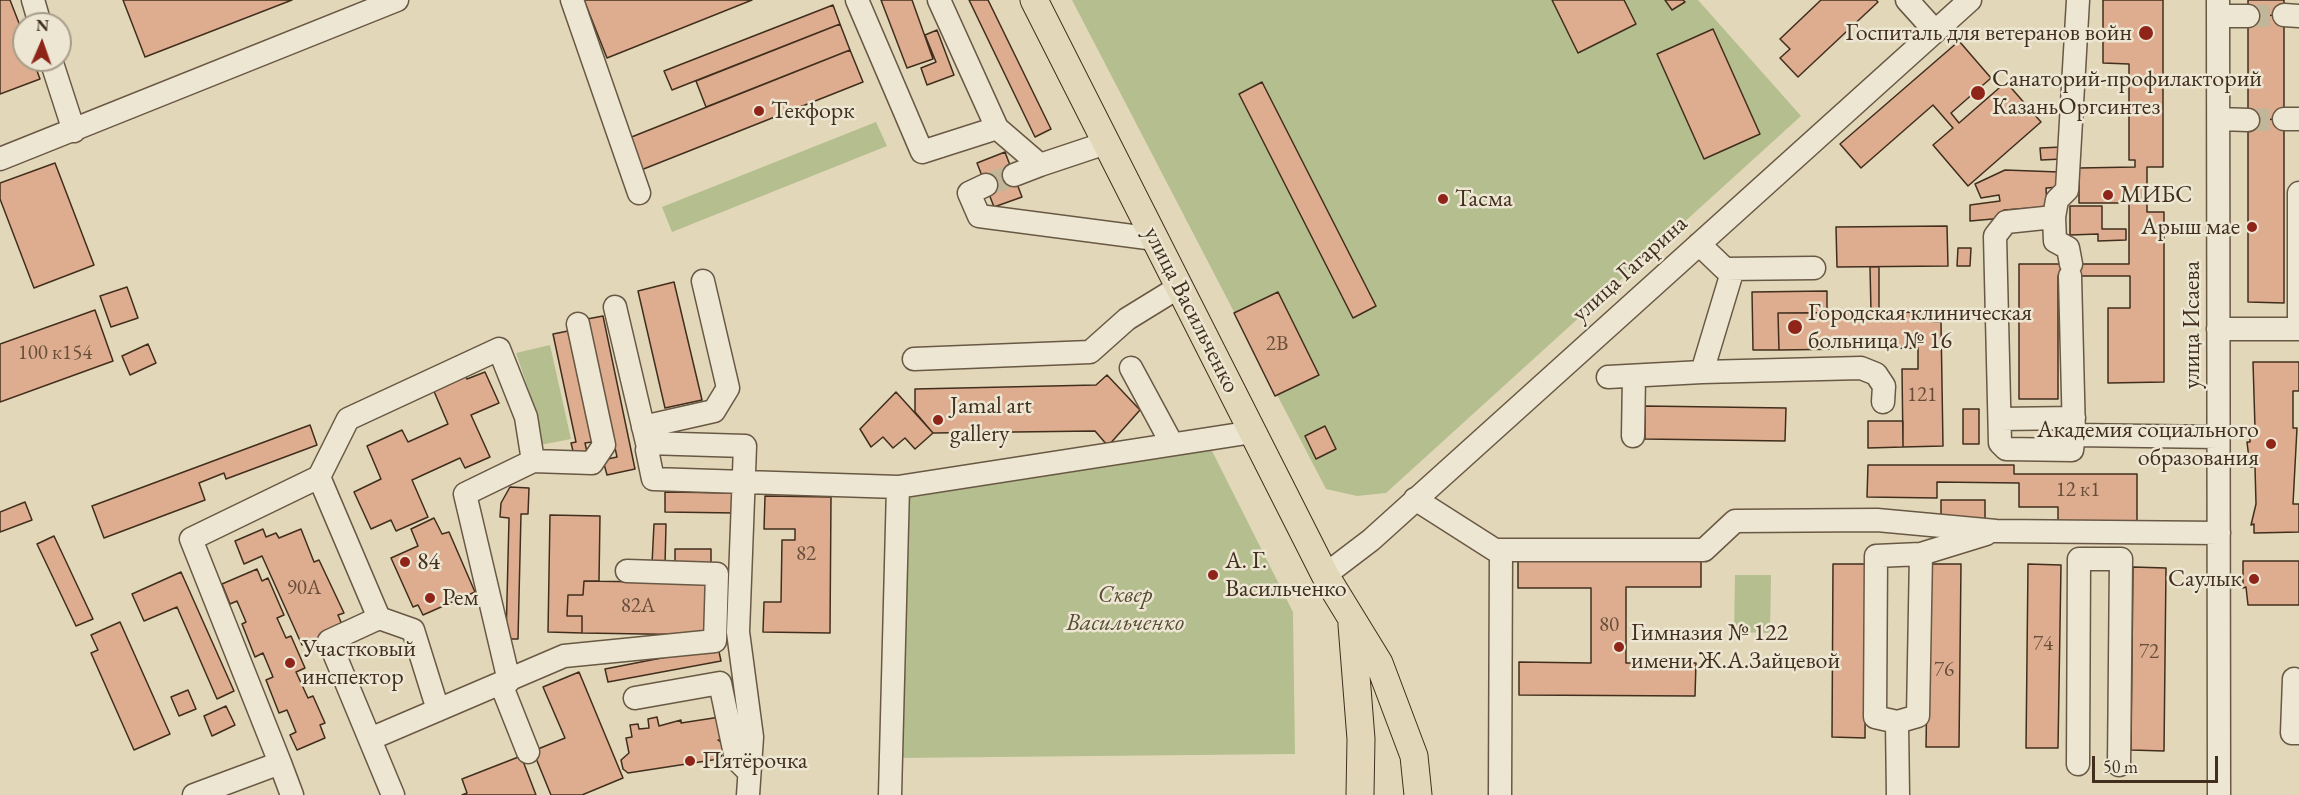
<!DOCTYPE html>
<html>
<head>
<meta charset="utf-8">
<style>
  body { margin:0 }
  #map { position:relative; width:2299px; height:795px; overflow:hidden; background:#e2d8b9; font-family:"EB Garamond",serif }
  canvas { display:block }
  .north { position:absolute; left:12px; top:12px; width:60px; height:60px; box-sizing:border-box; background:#ece6d2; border:2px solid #a89c8a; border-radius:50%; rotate:2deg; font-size:16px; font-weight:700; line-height:24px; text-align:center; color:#412e1d }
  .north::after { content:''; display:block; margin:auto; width:21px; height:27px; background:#8f2418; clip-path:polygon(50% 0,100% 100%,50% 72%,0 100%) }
  .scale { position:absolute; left:2092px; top:756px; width:126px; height:27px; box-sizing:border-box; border:3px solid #412e1d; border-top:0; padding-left:8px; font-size:18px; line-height:21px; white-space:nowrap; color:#412e1d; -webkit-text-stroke:4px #ece6d2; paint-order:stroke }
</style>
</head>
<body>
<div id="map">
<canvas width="2299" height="795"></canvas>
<div class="north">N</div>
<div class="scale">50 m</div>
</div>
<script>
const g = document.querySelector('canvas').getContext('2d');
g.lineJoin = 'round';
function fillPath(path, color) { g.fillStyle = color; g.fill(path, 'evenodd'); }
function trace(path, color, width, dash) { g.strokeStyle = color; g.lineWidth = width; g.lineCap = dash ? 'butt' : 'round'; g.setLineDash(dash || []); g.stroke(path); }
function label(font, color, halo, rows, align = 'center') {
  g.font = font + ' "EB Garamond",serif'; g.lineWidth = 5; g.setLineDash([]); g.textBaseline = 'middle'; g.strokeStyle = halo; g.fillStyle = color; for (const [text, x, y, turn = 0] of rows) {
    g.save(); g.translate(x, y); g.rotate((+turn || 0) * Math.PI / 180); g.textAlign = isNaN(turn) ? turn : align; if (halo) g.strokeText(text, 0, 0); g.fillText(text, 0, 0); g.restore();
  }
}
fillPath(new Path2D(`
  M1072 0H1698L1801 116 1386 493 1357 496 1326 489Z
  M876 122 887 146 672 232 662 207Z
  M550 345 571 439 540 445 530 394 516 353Z
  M1211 449 1293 612 1295 754 897 758 903 492Z
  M1735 575H1771L1770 633 1734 632Z`), '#b5be8e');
const building = new Path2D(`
  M0 0H10L24 36V60H33L40 79 0 94Z
  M123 0H292L145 57Z
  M584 0H752L607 58Z
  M881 0H912L933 59 907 68Z
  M969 0H988L1051 129 1035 137Z
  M1552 0H1624L1636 24 1578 53Z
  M1665 0H1683L1685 2 1672 10Z
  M1821 0H1876L1878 2 1798 77 1780 58 1790 49 1780 39Z
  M2103 0H2163V167H2147V212H2164V382L2108 383V308H2130V276H2058V399H2019V264H2129V203H2079V168L2135 167V160H2129V64L2103 63Z
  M2248 0H2284V15L2248 16Z
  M833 5 840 24 672 90 664 71Z
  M2284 15V119L2248 120V16Z
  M840 24 850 50 706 107 696 81Z
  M1713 29 1760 134 1704 159 1657 54Z
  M937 30 954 75 927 85 921 68 936 62 925 35Z
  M1959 41 1991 78 1951 113 1959 123 2006 82 2041 122 1968 186 1933 145 1953 128 1933 105 1861 168 1840 144Z
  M850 50 863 82 636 172 624 140Z
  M1262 82 1376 306 1353 318 1239 94Z
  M2284 119V303L2248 302V120Z
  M2062 147V159L2041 160 2040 148Z
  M1005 152 1022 197 994 207 977 163Z
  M55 163 94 265 34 288 0 199V183Z
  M2005 170 2059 172 2061 187 2046 188 2047 207 2004 210V218L1970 221V205L2000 201 1999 195 1981 198 1975 184Z
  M2070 206H2102V229H2126V240L2098 241V234L2070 235Z
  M1947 226 1948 266 1837 267 1836 227Z
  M1958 248H1971L1970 266H1957Z
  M1870 267H1879V312H1871Z
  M674 282 702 400 665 408 638 291Z
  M127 287 138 318 111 327 100 296Z
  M1827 291V313H1778L1779 350H1753L1752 292Z
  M1278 292 1319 375 1275 396 1234 313Z
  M95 310 113 361 0 402V344Z
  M1932 312V322H1941L1943 446 1903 447 1902 369H1918V348L1779 350 1778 313Z
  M603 316 635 469 607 475 603 460 617 457 587 319Z
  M568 331 592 442 585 443 587 452 574 455 571 443 576 442 553 334Z
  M148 344 156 363 130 375 122 356Z
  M2253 362H2299V391H2293V428H2297L2293 504H2299V532L2254 533V524L2251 525 2256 504 2255 467H2250L2247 442H2250V428H2255Z
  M485 372 499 403 471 415 490 457 465 468 460 458 412 480 428 517 396 531 391 520 371 529 354 492 381 479 367 446 402 430 408 442 448 424 433 389 465 375 467 379Z
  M1107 375 1140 410 1108 446 1095 431 933 433 915 412V389L1096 385Z
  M896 392 933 433 915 449 905 438 893 448 883 437 871 447 860 429Z
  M1645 406 1786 408 1785 441 1645 439Z
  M1963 409H1979V444H1963Z
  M1868 421H1903V447L1868 448Z
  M310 425 317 445 226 479 224 473 199 483 205 500 104 538 92 506Z
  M1325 426 1336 449 1316 459 1305 436Z
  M1868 465H2014V474H2137V521H2058V507H2019V483L1937 482V498L1867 497Z
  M510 487 529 488 528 514H521L518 639H506L509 518 500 517 501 503Z
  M665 492 736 493V513L665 512Z
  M765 496 831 497 830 633 763 632 764 602H781L782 540H795V529H764Z
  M1941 500H1985V521H1941Z
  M25 502 32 520 0 532V512Z
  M550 515 600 516 599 581H584L583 595H568L567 616H582V633L548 632Z
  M434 518 442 534 449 532 475 592 423 615 418 605 413 607 391 558 418 546 411 529Z
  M654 524H666L665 565 652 564Z
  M263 529 266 537 276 533 279 538 301 529 314 562 319 560 344 613 338 615 343 627 302 645 262 556 244 564 235 541Z
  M54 536 93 619 76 626 37 544Z
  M675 549H711V567H675Z
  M1518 555H1701V587H1626V663H1696L1695 696 1519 695V662L1591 663V588H1518Z
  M2243 561H2299V605H2248L2246 587 2243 588Z
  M1833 564H1866L1865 738 1832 737Z
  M1929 564H1961L1959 747H1926Z
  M2028 564 2061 565 2058 748H2026Z
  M2133 567 2166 568 2164 751 2131 750Z
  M257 569 262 581 268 578 284 615 277 618 286 638 291 636 305 668 296 672 308 698 313 696 325 723 320 725 325 738 297 750 290 735 296 732 287 710 279 713 266 680 273 677 263 653 255 657 242 624 246 622 237 601 230 604 222 584Z
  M181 572 234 691 217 699 177 607 144 621 132 594Z
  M584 581 708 583V635L582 633V616H567L568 595H583Z
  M120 622 170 734 134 750 91 653 98 650 91 635Z
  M718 647 721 661 608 682 605 669Z
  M579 672 623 778 582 795H551L533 751 565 738 543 687Z
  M188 690 196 709 179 716 171 697Z
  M226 706 235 725 212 736 204 716Z
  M657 717 659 726 681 720V723L720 717V740H718L722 743 724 752 719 759 628 773 623 769 621 760 629 753 626 738 632 737 630 725 638 724 639 729 649 728 648 719Z
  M521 756 536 795H462L467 793 462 779Z`);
fillPath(building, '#dead8f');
trace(building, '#412e1d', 1.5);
trace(new Path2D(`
  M2248 16 2284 15
  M2248 120 2284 119
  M986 185 1014 175`), '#c2b69a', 22, [22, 11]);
const minor = new Path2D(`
  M33 0 40 24
  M572 0 639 193
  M857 0 922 152 997 128 1040 165 1106 143
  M939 0 997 128
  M1907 0 1935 31
  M2218 0 2219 795
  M2284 15 2299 16
  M2218 16H2248
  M51 60 74 131
  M2220 119 2248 120
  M2284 119H2299
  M0 159 397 0
  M1014 175 1040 165
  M986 185 969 193 979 216 1155 239
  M2054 217 2057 200 2067 190 2078 0
  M1699 244 1725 269 1814 268
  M2071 264 2068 248 2055 241 2054 217 2006 222 1995 236 2000 443 2006 449 2072 450 2074 435
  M2070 276 2074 435 2218 437
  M615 307 647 443 745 446 738 632 752 737 748 795
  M2218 329H2299
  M2299 329V193
  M914 359 1090 352 1127 319 1179 287
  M1131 368 1172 444
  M1702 372 1733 269
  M1608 377 1702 372 1861 368 1876 374 1884 386 1883 402
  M2000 419 2074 418
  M643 427 714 411 728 388 703 281
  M1633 436 1634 376
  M647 450 653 479 898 487 1253 432
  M533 461 592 463 604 445 578 324
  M1415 499 1495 550H1704L1735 521 1877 520 1996 531 2219 533
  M1921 554 1918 716 1897 722 1875 717 1876 556Z
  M1921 554 1986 534
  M1325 575 1371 540 1970 0
  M379 618 413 630 438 710
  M2294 679 2292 733H2299
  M501 684 528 752
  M635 698 720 683 736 759 748 771
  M1897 722 1898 795
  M370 739 564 656 715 641 717 574 627 571
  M280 763 191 539 319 477
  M2078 764 2079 559H2121L2119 765
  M194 795 280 763 292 795
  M393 795 329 641 379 618 319 477 348 419 499 349 526 417 533 461 465 494 509 681
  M890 795 898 487
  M1500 795 1501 550`);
const major = new Path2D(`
  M1034 0 1325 575 1379 663 1414 756 1418 795
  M1352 625 1361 739 1360 795`);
trace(minor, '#695844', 25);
trace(major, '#412e1d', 29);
trace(minor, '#ece6d2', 22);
trace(major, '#e2d8b9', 27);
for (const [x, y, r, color] of [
  [2146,33,8,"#8f2418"],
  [1978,93,8,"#8f2418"],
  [759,111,6,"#8f2418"],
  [2108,195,6,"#8f2418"],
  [1443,199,6,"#8f2418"],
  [2252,227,6,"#8f2418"],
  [1795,327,8,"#8f2418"],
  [938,420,6,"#8f2418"],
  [2271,444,6,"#8f2418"],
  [405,562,6,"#8f2418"],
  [1213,575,6,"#8f2418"],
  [2254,579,6,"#8f2418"],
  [430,598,6,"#8f2418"],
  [1619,647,6,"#8f2418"],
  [290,663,6,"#8f2418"],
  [690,761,6,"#8f2418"]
]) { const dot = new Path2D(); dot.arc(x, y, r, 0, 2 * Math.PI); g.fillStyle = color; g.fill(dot); trace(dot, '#ece6d2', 2); }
label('21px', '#684e3a', null, [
  ["2В",1277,344],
  ["100 к154",55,353],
  ["121",1922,395],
  ["12 к1",2078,490],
  ["82",806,554],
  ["90А",304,588],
  ["82А",638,606],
  ["80",1609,625],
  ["74",2043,644],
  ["72",2149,652],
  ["76",1944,670]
]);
label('24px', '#412e1d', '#ece6d2', [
  ["Госпиталь для ветеранов войн",2132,33,"right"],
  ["Санаторий-профилакторий",1992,79],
  ["КазаньОргсинтез",1992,107],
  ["Текфорк",771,111],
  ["МИБС",2120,195],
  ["Тасма",1455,199],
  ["Арыш мае",2240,227,"right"],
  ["Городская клиническая",1808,313],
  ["больница № 16",1808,341],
  ["Jamal art",950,406],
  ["gallery",950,434],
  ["Академия социального",2259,430,"right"],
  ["образования",2259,458,"right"],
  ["А. Г.",1225,561],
  ["Васильченко",1225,589],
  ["84",417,562],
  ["Саулык",2242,579,"right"],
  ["Рем",442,598],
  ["Гимназия № 122",1631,633],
  ["имени Ж.А.Зайцевой",1631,661],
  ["Участковый",302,649],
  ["инспектор",302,677],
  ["Пятёрочка",702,761]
], 'left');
label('24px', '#412e1d', '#ece6d2', [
  ["улица Гагарина",1630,269,-42],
  ["улица Васильченко",1191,310,63],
  ["улица Исаева",2192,325,-90]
]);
label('italic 24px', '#584b34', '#ece6d2', [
  ["Сквер",1125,595],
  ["Васильченко",1125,623]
]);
</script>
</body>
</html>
